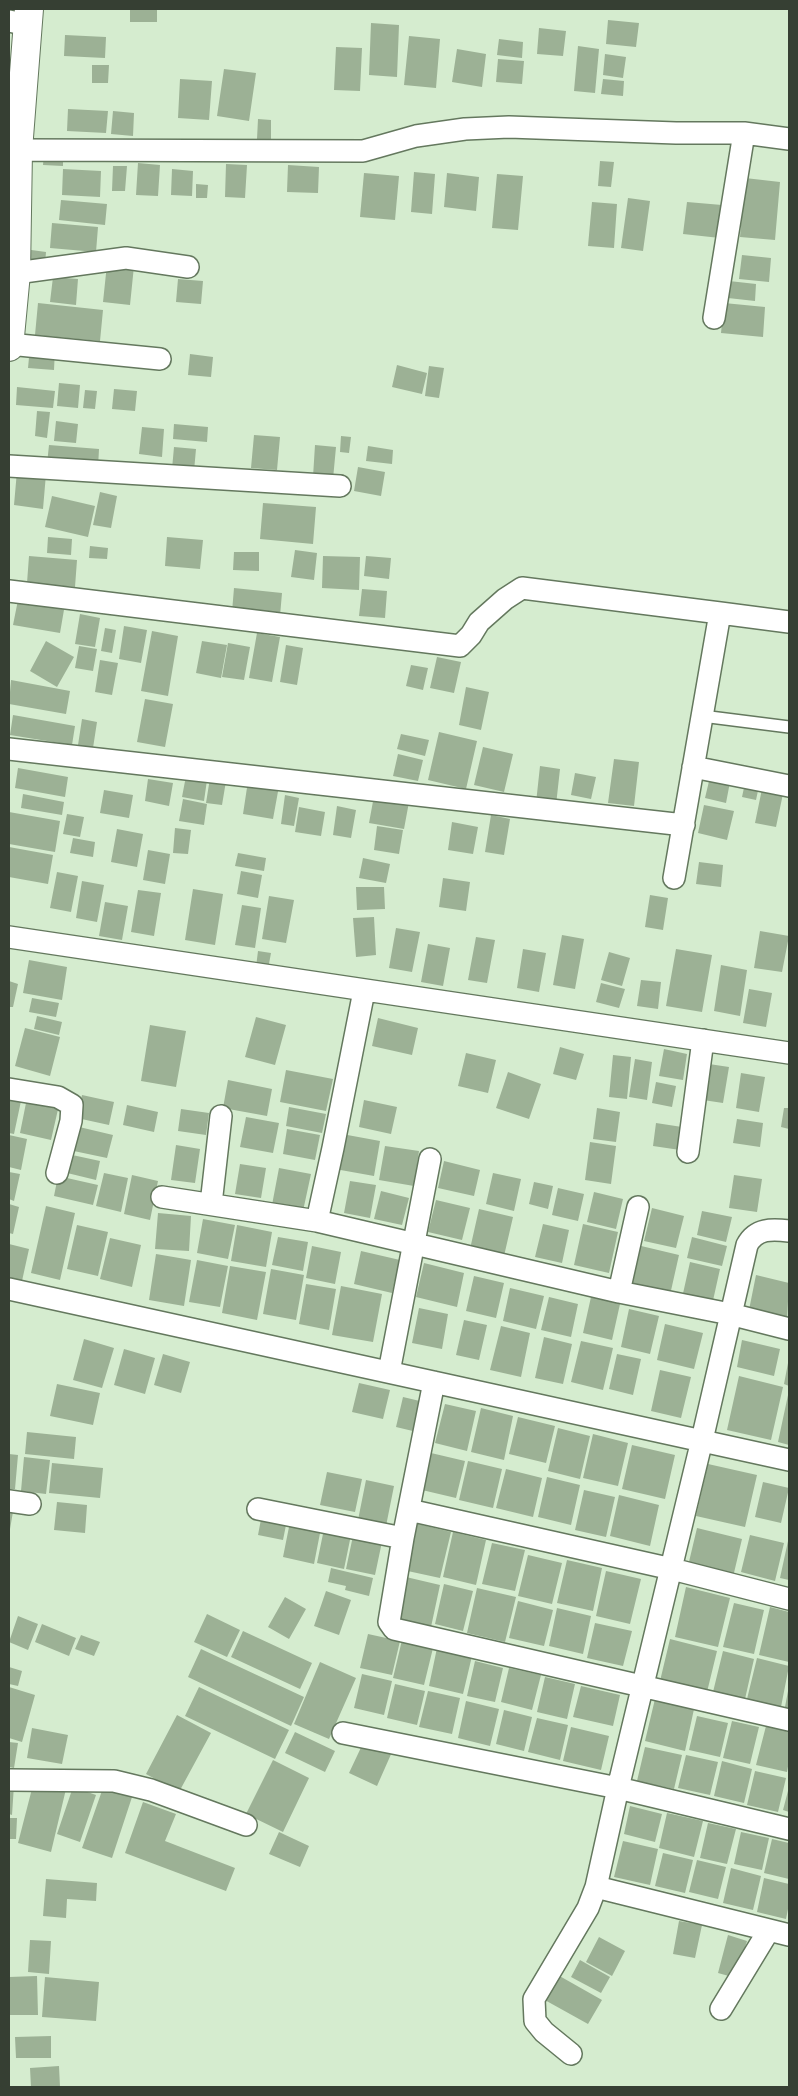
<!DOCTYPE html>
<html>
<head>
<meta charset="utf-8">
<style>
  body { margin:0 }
  #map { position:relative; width:798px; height:2096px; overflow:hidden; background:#d5eccf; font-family:"IBM Plex Sans",sans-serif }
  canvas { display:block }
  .frame { position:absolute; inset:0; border:10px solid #363f33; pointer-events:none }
</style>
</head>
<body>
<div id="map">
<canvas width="798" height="2096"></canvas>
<div class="frame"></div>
</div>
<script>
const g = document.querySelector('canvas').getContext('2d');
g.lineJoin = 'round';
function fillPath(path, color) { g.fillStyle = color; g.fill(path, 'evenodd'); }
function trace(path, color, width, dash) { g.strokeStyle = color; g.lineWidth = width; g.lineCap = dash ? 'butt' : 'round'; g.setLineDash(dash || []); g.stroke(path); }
fillPath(new Path2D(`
  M130 9H157V22H130Z
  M608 20 639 23 636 47 606 44Z
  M371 23 399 25 397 77 369 75Z
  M539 28 566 31 563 56 537 54Z
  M65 35 106 37 105 58 64 56Z
  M409 36 440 39 436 88 404 85Z
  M499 39 523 42 522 58 497 55Z
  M578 46 599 49 595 93 574 91Z
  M336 47 362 48 360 91 334 90Z
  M457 49 486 54 482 87 452 82Z
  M605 54 626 57 623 78 603 75Z
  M498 59 524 61 522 84 496 82Z
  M92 65H109L108 83H92Z
  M224 69 256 73 249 121 217 116Z
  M180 79 212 81 209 120 178 118Z
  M603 79 624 81 623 96 601 94Z
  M68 109 108 111 106 133 67 131Z
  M113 111 134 113 133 136 111 134Z
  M258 119 271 120V140L257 139Z
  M44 153 63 154V166L43 165Z
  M600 161 614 162 611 187 598 186Z
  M138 163 160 165 158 196 136 195Z
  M226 164 247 165 245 198 225 197Z
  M288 165 319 167 318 193 287 192Z
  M113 166H127L125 191H112Z
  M63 169 101 171 100 197 62 195Z
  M172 169 193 171 192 196 171 195Z
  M414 172 435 174 432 214 411 212Z
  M364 173 399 176 395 220 360 217Z
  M447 173 479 177 476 211 444 207Z
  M497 174 523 176 518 230 492 228Z
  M745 178 780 182 775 240 740 237Z
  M196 184 208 185 207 198H196Z
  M628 198 650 201 643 251 621 248Z
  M61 200 107 204 105 225 59 220Z
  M592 202 617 204 614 248 588 246Z
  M687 202 722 205 720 238 683 234Z
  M52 223 98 227 96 252 50 248Z
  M24 249 46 252 45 264 23 262Z
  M742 255 771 258 769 282 739 279Z
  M107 264 134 266 130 305 103 302Z
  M53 277 78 279 76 305 50 302Z
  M178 279 203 281 201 304 176 302Z
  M729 281 756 284 755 301 728 298Z
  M38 303 103 310 100 341 35 335Z
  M724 303 765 307 763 337 721 333Z
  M30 347 55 349 54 370 28 368Z
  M190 354 213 357 211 377 188 375Z
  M397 365 427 373 422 394 392 387Z
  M429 366 444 368 439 398 425 396Z
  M59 383 80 385 78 408 57 406Z
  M17 387 55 391 53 408 16 405Z
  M114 389 137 391 135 411 112 409Z
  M85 390 97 391 95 409 83 408Z
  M37 411 50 412 47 438 35 436Z
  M56 421 78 424 76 443 54 441Z
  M174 424 208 427 207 442 173 439Z
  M142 427 164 429 162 457 139 454Z
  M254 435 280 437 277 470 251 468Z
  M341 436 351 437 349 453 340 452Z
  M49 445 99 449 98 468 47 464Z
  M315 445 336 447 333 479 313 477Z
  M368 446 393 450 392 464 366 461Z
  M174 447 196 449 194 471 172 469Z
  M358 467 385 472 381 496 354 491Z
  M17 471 46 474 43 509 14 505Z
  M100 492 117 496 111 528 93 525Z
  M52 496 95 506 88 537 45 527Z
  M263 503 316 507 313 544 260 539Z
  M48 537 72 539 71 555 47 553Z
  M167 537 203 540 200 569 165 566Z
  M90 546 108 548 107 559 89 558Z
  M295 550 317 553 314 580 291 577Z
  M234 552H259V571L233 570Z
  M29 556 77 560 75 587 27 583Z
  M323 556 360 557 359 590 322 588Z
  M366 556 391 558 389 579 364 576Z
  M234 588 282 593 280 616 232 612Z
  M362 589 387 591 385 618 359 616Z
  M19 595 65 604 60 633 13 625Z
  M80 614 100 618 95 647 75 644Z
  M124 626 147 630 141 663 119 659Z
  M105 628 116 630 112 653 101 651Z
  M152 631 178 636 168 696 141 691Z
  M257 633 280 637 272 682 249 678Z
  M46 641 74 657 57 687 30 671Z
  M202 641 227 645 221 678 196 673Z
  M228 643 250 647 244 680 222 677Z
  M286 645 303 648 297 685 280 682Z
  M79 646 97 649 93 671 75 668Z
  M437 657 461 662 454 693 430 688Z
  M100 660 118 663 112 695 95 692Z
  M411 665 428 668 423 690 406 686Z
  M11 680 70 691 66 714 9 704Z
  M466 687 489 692 481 730 459 725Z
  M145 699 173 704 165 747 137 742Z
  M13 715 75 726 72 745 10 735Z
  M82 719 97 722 93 748 78 745Z
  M439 732 477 741 466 789 428 780Z
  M401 734 429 740 425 756 397 749Z
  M483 747 513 754 504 792 474 785Z
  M398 754 423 760 418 781 393 776Z
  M614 759 639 762 634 806 608 803Z
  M540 766 560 769 556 805 536 803Z
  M18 768 68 777 65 797 15 788Z
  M575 773 596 777 591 799 571 795Z
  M186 776 207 780 204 801 182 797Z
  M710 777 730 782 726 803 705 798Z
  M210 778 226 781 222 805 206 803Z
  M148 779 173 783 169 806 145 801Z
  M248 781 279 786 273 819 243 814Z
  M745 783 759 786 756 800 742 797Z
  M763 784 784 789 776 827 755 823Z
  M104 790 133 795 129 818 100 813Z
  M23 794 64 802 62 815 21 808Z
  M285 795 299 798 294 826 281 824Z
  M374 796 409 802 404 829 369 823Z
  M183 799 207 804 204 825 179 821Z
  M704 805 734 811 727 840 698 833Z
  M337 806 356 810 351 838 333 835Z
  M299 807 325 812 321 836 295 832Z
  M9 812 60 821 55 852 9 844Z
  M67 814 84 817 80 837 63 834Z
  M491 815 510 819 504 855 485 852Z
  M452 822 478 827 473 854 448 850Z
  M377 826 403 830 399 854 374 850Z
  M175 828 191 830 188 854 173 853Z
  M117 829 143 834 137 867 111 862Z
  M73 838 95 842 93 857 70 853Z
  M9 847 53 855 48 884 9 877Z
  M148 850 170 854 165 884 143 880Z
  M238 853 266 858 264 871 235 866Z
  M363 858 390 864 386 883 359 878Z
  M699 862 723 865 721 887 696 884Z
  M241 871 262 875 258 898 237 894Z
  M57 872 78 876 71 912 50 908Z
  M443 878 470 882 466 911 439 907Z
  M82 881 104 885 97 922 76 918Z
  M356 887H384L385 909 357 910Z
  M193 889 223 894 215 945 185 940Z
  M138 890 161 893 154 936 131 932Z
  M650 895 668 898 663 930 645 927Z
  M269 896 294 900 286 943 262 939Z
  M105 902 128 906 122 940 99 936Z
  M242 905 261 908 255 948 235 945Z
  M374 917 376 955 356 957 353 918Z
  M396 928 420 932 412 972 389 968Z
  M760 931 789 936 782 972 754 968Z
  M562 935 584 939 575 989 553 985Z
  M476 937 495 940 487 983 468 980Z
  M428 944 450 948 443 986 421 982Z
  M523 949 546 953 539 992 517 988Z
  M676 949 712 955 702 1012 666 1006Z
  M258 951 271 953 268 969 256 967Z
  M609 952 630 958 622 986 601 980Z
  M29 960 67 967 62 1000 23 993Z
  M721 965 747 970 740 1016 714 1011Z
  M641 980 661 982 658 1009 637 1006Z
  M9 981 18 984 13 1007H9Z
  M601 983 625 989 619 1008 596 1002Z
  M749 989 772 993 766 1027 743 1023Z
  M32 998 59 1003 56 1017 29 1012Z
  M37 1016 62 1022 59 1035 34 1029Z
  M256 1017 286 1025 275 1065 245 1057Z
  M378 1018 418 1028 412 1055 372 1046Z
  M150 1025 186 1031 176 1087 141 1081Z
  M25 1028 60 1037 50 1076 15 1066Z
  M560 1047 584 1054 576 1080 553 1074Z
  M664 1049 687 1054 683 1080 659 1076Z
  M466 1053 496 1060 488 1093 458 1086Z
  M613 1055 631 1057 627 1099 609 1097Z
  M635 1059 652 1062 647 1100 629 1097Z
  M709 1064 729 1067 723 1103 703 1100Z
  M286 1070 333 1079 326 1111 280 1102Z
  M508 1072 541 1084 529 1119 496 1108Z
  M741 1073 765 1077 759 1112 736 1108Z
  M228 1080 272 1089 267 1116 223 1108Z
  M656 1082 676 1086 672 1107 652 1103Z
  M82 1095 114 1102 109 1125 77 1118Z
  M9 1098 21 1101 14 1134 9 1133Z
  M27 1098 59 1105 51 1140 20 1133Z
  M364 1100 397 1107 391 1134 359 1127Z
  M127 1105 158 1112 154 1132 123 1125Z
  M289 1107 326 1114 322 1133 286 1126Z
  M597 1108 620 1112 616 1142 593 1139Z
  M784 1108H789V1129L781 1127Z
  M181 1109 209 1113 206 1135 178 1131Z
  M246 1117 279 1123 273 1153 240 1147Z
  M737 1119 763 1123 760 1147 733 1143Z
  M656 1123 682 1127 680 1150 653 1146Z
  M75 1126 113 1135 107 1158 69 1150Z
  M287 1129 320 1135 315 1160 283 1154Z
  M342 1134 380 1141 374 1176 335 1169Z
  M9 1135 27 1139 21 1170 9 1167Z
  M590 1142 616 1146 611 1184 585 1180Z
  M176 1145 200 1149 195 1183 171 1180Z
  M385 1146 419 1151 414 1186 379 1180Z
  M63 1153 100 1161 96 1180 59 1171Z
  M444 1161 480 1170 474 1196 438 1188Z
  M240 1164 266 1168 261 1198 235 1194Z
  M279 1168 311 1174 303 1211 272 1205Z
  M9 1172 20 1174 14 1201 9 1199Z
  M104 1173 128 1178 121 1212 96 1206Z
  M493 1173 521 1179 514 1211 486 1204Z
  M132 1175 158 1181 150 1220 124 1214Z
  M734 1175 762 1179 757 1212 729 1208Z
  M58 1176 98 1185 93 1205 54 1196Z
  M350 1181 376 1185 370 1218 344 1213Z
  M534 1182 553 1186 548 1209 529 1204Z
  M558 1188 584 1194 578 1221 552 1215Z
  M381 1191 409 1198 402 1225 374 1219Z
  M594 1192 623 1199 616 1229 587 1222Z
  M436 1200 470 1208 462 1240 428 1232Z
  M9 1204 19 1207 13 1234 9 1233Z
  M46 1206 75 1213 60 1280 31 1273Z
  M652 1208 684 1216 676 1248 644 1241Z
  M479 1209 513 1217 504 1256 470 1249Z
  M702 1211 732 1217 726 1242 697 1235Z
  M158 1213 191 1216 189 1251 155 1249Z
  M203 1219 235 1225 228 1259 197 1253Z
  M543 1224 569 1230 562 1263 535 1257Z
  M583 1224 618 1232 609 1273 574 1265Z
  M77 1225 108 1232 98 1276 67 1269Z
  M237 1225 272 1232 266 1267 231 1261Z
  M278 1237 308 1242 303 1271 272 1265Z
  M692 1237 727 1246 722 1266 687 1258Z
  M110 1238 141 1245 132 1287 100 1279Z
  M9 1244 29 1249 22 1281 9 1278Z
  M637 1245 679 1255 670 1295 627 1285Z
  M312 1246 341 1252 335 1284 306 1278Z
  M361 1251 400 1260 392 1293 354 1284Z
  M156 1254 191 1260 184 1306 149 1300Z
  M197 1260 228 1266 220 1307 189 1302Z
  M690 1262 720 1269 712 1305 682 1298Z
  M424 1263 464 1273 457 1307 416 1297Z
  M230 1266 266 1272 257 1320 222 1313Z
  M271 1269 304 1275 296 1320 263 1314Z
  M756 1275 789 1283 787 1320 749 1310Z
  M474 1276 504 1283 496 1318 466 1311Z
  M306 1284 336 1289 329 1330 299 1324Z
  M341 1286 382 1294 373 1342 332 1335Z
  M510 1288 544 1296 536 1329 503 1321Z
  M549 1297 578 1304 571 1337 541 1330Z
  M591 1297 620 1304 612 1340 583 1333Z
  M419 1308 448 1314 442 1349 412 1343Z
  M629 1309 659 1316 650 1354 621 1347Z
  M464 1320 487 1325 479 1360 456 1355Z
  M665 1324 703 1333 694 1369 657 1360Z
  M501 1326 530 1333 521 1377 490 1370Z
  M544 1337 572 1344 563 1384 535 1378Z
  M84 1339 114 1348 102 1388 73 1380Z
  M742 1340 780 1349 774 1376 737 1367Z
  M581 1341 613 1348 603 1390 571 1382Z
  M124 1349 155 1358 145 1394 114 1385Z
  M163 1354 190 1362 181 1393 154 1385Z
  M617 1354 641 1359 633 1395 609 1389Z
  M788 1363H789V1386L784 1384Z
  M660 1370 691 1377 681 1418 651 1411Z
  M739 1376 783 1387 771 1440 727 1430Z
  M359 1383 390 1390 383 1419 352 1412Z
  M57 1384 100 1393 93 1425 50 1416Z
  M788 1395H789V1445L778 1442Z
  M403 1397 424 1402 417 1432 396 1427Z
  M445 1404 476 1411 467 1451 435 1443Z
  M481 1408 513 1416 504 1460 471 1452Z
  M518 1417 555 1426 546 1463 509 1454Z
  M558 1428 590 1436 580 1479 548 1471Z
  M27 1432 76 1437 74 1459 25 1454Z
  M593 1434 628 1443 618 1486 583 1478Z
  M632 1445 675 1455 665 1499 622 1489Z
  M431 1453 465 1461 456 1498 422 1490Z
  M9 1454 18 1455 15 1489H9Z
  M24 1457 50 1460 46 1494 21 1491Z
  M468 1461 502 1469 493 1508 459 1500Z
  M52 1463 103 1468 100 1498 49 1493Z
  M708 1464 757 1475 745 1527 696 1516Z
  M506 1469 542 1478 533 1517 496 1508Z
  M327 1472 362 1479 355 1512 320 1505Z
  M547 1477 580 1485 571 1525 538 1517Z
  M366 1480 394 1486 386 1526 358 1520Z
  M763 1482 789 1488 781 1523 755 1517Z
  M584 1490 615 1497 606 1537 575 1530Z
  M619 1495 659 1505 650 1546 610 1536Z
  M57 1502 87 1505 85 1533 54 1530Z
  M9 1505 14 1506 10 1529H9Z
  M262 1514 287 1520 283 1540 258 1535Z
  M290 1522 321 1528 314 1564 283 1557Z
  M414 1523 451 1532 440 1578 403 1570Z
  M697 1528 742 1539 733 1577 688 1566Z
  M324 1529 351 1535 344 1569 317 1563Z
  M354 1531 383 1537 375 1575 346 1569Z
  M453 1532 486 1540 476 1585 443 1577Z
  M750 1535 784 1543 775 1581 741 1572Z
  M788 1541H789V1580L780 1578Z
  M492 1543 525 1550 515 1591 482 1584Z
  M528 1555 562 1563 552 1604 518 1596Z
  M567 1560 602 1568 593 1611 557 1603Z
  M331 1568 373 1578 369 1596 345 1590 346 1586 328 1582Z
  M606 1571 641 1579 630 1624 596 1616Z
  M406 1577 440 1585 431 1627 396 1619Z
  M444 1584 473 1591 463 1631 435 1624Z
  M686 1587 730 1598 718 1647 675 1637Z
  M477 1588 516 1597 505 1642 467 1633Z
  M326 1591 351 1600 339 1635 314 1626Z
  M285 1597 306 1609 289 1639 268 1627Z
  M518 1601 553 1610 544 1646 509 1638Z
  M734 1603 764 1610 754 1654 723 1647Z
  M770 1607 789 1612V1662L759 1655Z
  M557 1608 591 1616 583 1654 549 1646Z
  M207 1614 240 1630 227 1657 194 1642Z
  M18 1616 38 1624 28 1650 9 1642Z
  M595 1623 632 1631 623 1666 587 1658Z
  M42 1624 76 1638 69 1656 35 1642Z
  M243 1631 312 1663 300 1689 231 1657Z
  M368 1634 400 1641 392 1675 360 1668Z
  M81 1635 100 1642 94 1656 75 1649Z
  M670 1639 717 1651 707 1692 660 1681Z
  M402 1640 433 1648 424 1685 393 1678Z
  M437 1648 472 1656 463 1694 429 1686Z
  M201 1649 304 1697 291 1726 188 1677Z
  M723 1651 754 1659 745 1699 713 1692Z
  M757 1658 789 1666 781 1707 747 1699Z
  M475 1661 503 1668 495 1702 467 1696Z
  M320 1662 356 1678 329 1739 294 1724Z
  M9 1667 22 1671 18 1686 9 1684Z
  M509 1668 541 1675 532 1710 501 1702Z
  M362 1674 392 1681 384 1715 354 1708Z
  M545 1677 575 1684 567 1719 537 1712Z
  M395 1684 425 1691 417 1725 387 1718Z
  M581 1686 620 1695 613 1726 573 1717Z
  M9 1687 35 1695 22 1742 9 1738Z
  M199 1687 289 1730 275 1759 185 1716Z
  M428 1691 460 1698 452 1734 419 1727Z
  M788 1691H789V1708L785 1707Z
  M655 1699 694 1709 685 1751 645 1741Z
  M466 1701 499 1709 490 1746 458 1738Z
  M504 1710 532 1717 524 1751 496 1744Z
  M177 1715 211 1733 179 1792 146 1774Z
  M697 1716 728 1723 720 1757 689 1750Z
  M537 1718 568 1725 560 1760 528 1752Z
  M732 1721 759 1727 750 1764 723 1758Z
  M766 1726 789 1732V1761L787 1772 756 1765Z
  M571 1727 609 1736 601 1770 563 1761Z
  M32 1728 68 1735 62 1764 27 1758Z
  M295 1732 335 1751 325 1772 285 1753Z
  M365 1739 392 1752 377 1786 349 1773Z
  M9 1742 18 1743 14 1768 9 1767Z
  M645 1747 682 1755 674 1789 637 1781Z
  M686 1755 718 1762 710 1795 678 1788Z
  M273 1760 309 1778 283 1832 246 1814Z
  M722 1761 752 1769 744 1803 714 1796Z
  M755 1771 786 1778 778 1812 747 1805Z
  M34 1781 66 1789 51 1852 18 1843Z
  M105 1782 134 1791 112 1858 82 1848Z
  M9 1784 14 1785 12 1815 9 1814Z
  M73 1787 96 1795 80 1842 57 1834Z
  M789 1787V1812L783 1810Z
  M143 1802 176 1814 165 1841 235 1868 226 1891 125 1853Z
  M630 1806 662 1814 655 1842 624 1834Z
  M667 1813 703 1821 694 1857 659 1848Z
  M9 1818H17L16 1839H9Z
  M708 1823 736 1829 727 1864 700 1858Z
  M279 1832 309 1846 300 1867 269 1854Z
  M741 1832 769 1838 762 1870 734 1864Z
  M772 1839 789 1843V1879L764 1873Z
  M623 1841 658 1849 650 1885 614 1877Z
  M663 1853 693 1860 685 1893 655 1886Z
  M697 1860 726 1867 718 1899 689 1892Z
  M731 1868 761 1876 753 1910 723 1903Z
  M764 1878 789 1884V1904L786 1919 757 1912Z
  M46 1879 97 1883 96 1901 67 1899 66 1918 43 1916Z
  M679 1921 702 1925 695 1958 673 1954Z
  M728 1935 747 1941 736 1978 718 1973Z
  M599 1937 625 1951 612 1976 586 1962Z
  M30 1940 51 1941 49 1974 28 1972Z
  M580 1960 610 1977 601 1993 571 1977Z
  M556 1974 602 2000 588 2024 543 1999Z
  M37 1976 38 2015H9V1977Z
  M45 1977 99 1982 96 2021 42 2017Z
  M51 2036V2058H16L15 2037Z
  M59 2066 60 2087H31L30 2068Z`), '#9cb195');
const service = new Path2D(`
  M702 716 789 727`);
const minor = new Path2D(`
  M9 21 28 25
  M9 153 18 150 363 151 416 136 465 129 509 127 676 133H744L789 139
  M16 273 126 258 188 267
  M714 318 744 133
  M9 344 160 359
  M9 466 340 486
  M9 591 460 646 471 635 479 622 505 599 522 588 720 613
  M9 749 684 825
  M693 767 789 786
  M674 878 720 613 789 622
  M9 937C269 977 529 1013 789 1053
  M9 1089 58 1097 72 1105 71 1121 57 1173
  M688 1152 703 1040
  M162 1197 317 1221 619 1292 730 1314 789 1329
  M211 1204 221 1116
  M317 1221 333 1148 364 991
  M9 1289 789 1460
  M619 1292 638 1207
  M389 1372 430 1159
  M434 1382 403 1538 389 1622 394 1629 789 1720
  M9 1501 30 1504
  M258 1509 403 1538
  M409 1510 672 1569 789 1599
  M343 1733 618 1788 789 1829
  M9 1780 114 1781 151 1790 246 1825
  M596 1887 789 1935
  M721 2009 769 1930
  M571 2054 544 2032 535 2021 534 1999 588 1908 596 1887 618 1788 702 1440 747 1245C756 1228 772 1229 789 1231`);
const secondary = new Path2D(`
  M9 347 16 273 18 150 29 9`);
trace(service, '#64785e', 14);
trace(minor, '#64785e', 24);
trace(secondary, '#64785e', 30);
trace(service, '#fff', 11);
trace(minor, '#fff', 21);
trace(secondary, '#fff', 28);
</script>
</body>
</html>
